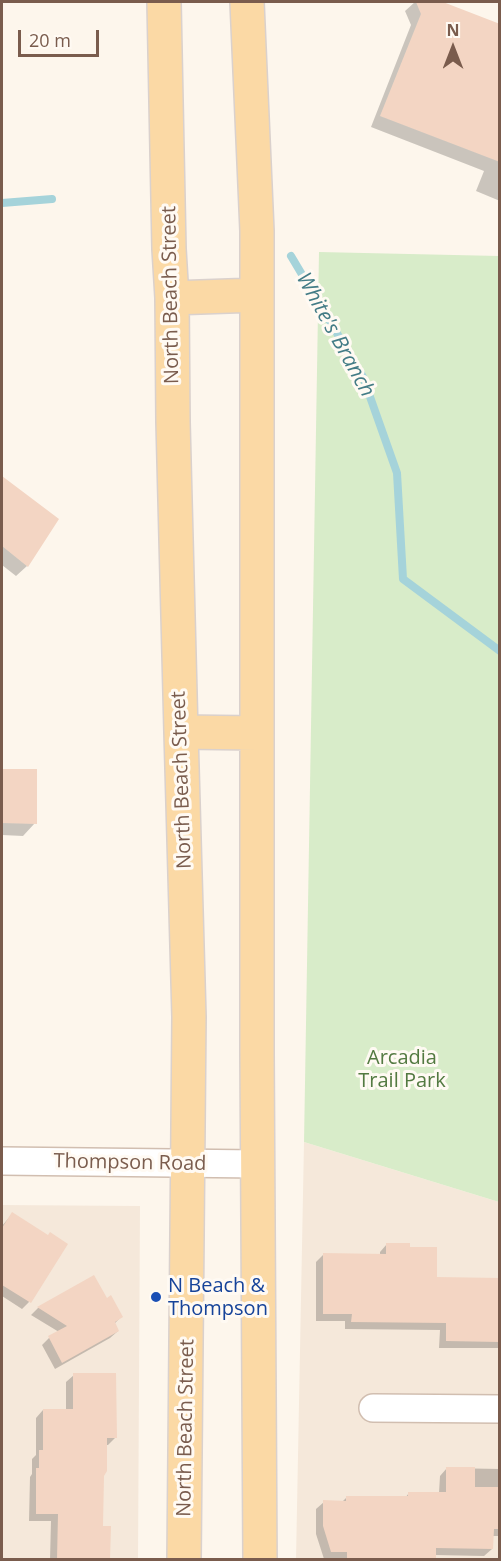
<!DOCTYPE html>
<html>
<head>
<meta charset="utf-8">
<style>
  body { margin:0 }
  #map { position:relative; width:501px; height:1561px; overflow:hidden; background:#fdf6ec; font-family:"Open Sans",sans-serif }
  canvas { display:block }
  .frame { position:absolute; inset:0; border:3px solid #7a5c4d; pointer-events:none }
  .north { position:absolute; left:423px; top:18px; width:60px; height:60px; -webkit-text-stroke:4px #fffaf3; paint-order:stroke; rotate:0deg; font-size:16px; font-weight:700; line-height:24px; text-align:center; color:#7a5c4d }
  .north::after { content:''; display:block; margin:auto; width:21px; height:27px; background:#7a5c4d; clip-path:polygon(50% 0,100% 100%,50% 72%,0 100%) }
  .scale { position:absolute; left:18px; top:30px; width:81px; height:27px; box-sizing:border-box; border:3px solid #7a5c4d; border-top:0; padding-left:8px; font-size:18px; line-height:21px; white-space:nowrap; color:#7a5c4d; -webkit-text-stroke:4px #fffaf3; paint-order:stroke }
</style>
</head>
<body>
<div id="map">
<canvas width="501" height="1561"></canvas>
<div class="frame"></div>
<div class="north">N</div>
<div class="scale">20 m</div>
</div>
<script>
const g = document.querySelector('canvas').getContext('2d');
g.lineJoin = 'round';
function fillPath(path, color) { g.fillStyle = color; g.fill(path, 'evenodd'); }
function trace(path, color, width, dash) { g.strokeStyle = color; g.lineWidth = width; g.lineCap = dash ? 'butt' : 'round'; g.setLineDash(dash || []); g.stroke(path); }
function label(font, color, halo, rows, align = 'center') {
  g.font = font + ' "Open Sans",sans-serif'; g.lineWidth = 6; g.setLineDash([]); g.textBaseline = 'middle'; g.strokeStyle = halo; g.fillStyle = color; for (const [text, x, y, turn = 0] of rows) {
    g.save(); g.translate(x, y); g.rotate((+turn || 0) * Math.PI / 180); g.textAlign = isNaN(turn) ? turn : align; if (halo) g.strokeText(text, 0, 0); g.fillText(text, 0, 0); g.restore();
  }
}
fillPath(new Path2D(`
  M304 1142 499 1202 500 1559 296 1560Z
  M2 1205 140 1206 138 1559 2 1560Z`), '#f5e8da');
fillPath(new Path2D(`
  M319 252 499 256V1202L304 1142Z`), '#d8ecc9');
fillPath(new Path2D(`
  M415 2H442L443 3 500 25V201L476 191 484 171 371 127 411 25 405 11Z
  M2 478 57 520 27 566 16 576 2 565Z
  M2 770H36L35 823 23 836 2 835Z
  M12 1214 29 1302 22 1309 2 1296V1226Z
  M387 1244 408 1249 436 1279 500 1280V1348H439L440 1330 345 1329V1321H316V1262L324 1254 380 1255V1252Z
  M94 1277 106 1300 121 1317 114 1324 118 1331 110 1338 55 1369 42 1345 49 1338 59 1332 31 1315 38 1308Z
  M74 1375 116 1437 108 1445H106L102 1476V1528L109 1560H50L51 1521H29L30 1477 32 1474V1459L36 1455V1418L43 1410H66V1382Z
  M447 1468 500 1469V1536H492V1549L484 1556 435 1555V1560L324 1559 316 1534V1509L324 1502H342L346 1498H405L409 1493H439L440 1476Z`), '#0003');
trace(new Path2D(`
  M2 203 52 199
  M291 256 363 377 397 473 403 579 500 651`), '#a5d3da', 8);
fillPath(new Path2D(`
  M416 2H443L500 24V162L380 116 421 14Z
  M2 476 59 519 28 567 2 546Z
  M2 769H37V824L2 823Z
  M12 1212 48 1235 50 1232 68 1244 31 1303 2 1285V1228Z
  M386 1243H410V1247H437V1277L500 1278 499 1342 446 1341V1323L351 1322 352 1314H323V1253L386 1254Z
  M94 1275 107 1298 111 1295 123 1317 115 1322 119 1331 62 1363 48 1336 67 1326 37 1307Z
  M73 1373H116L117 1438H107V1471L104 1476 103 1526H111L110 1560 57 1559 58 1514H36V1468H39V1450H43V1409H73Z
  M446 1467H475V1487H499L498 1529H494L493 1549 436 1548V1560H347V1552H331L323 1526V1500L346 1501V1496H408V1492H446Z`), '#f3d5c3');
const minor = new Path2D(`
  M2 1161 258 1164
  M373 1408 500 1409`);
const major = new Path2D(`
  M164 2 169 249 172 298 173 422 181 732 189 1017 184 1560
  M247 2 257 231V1053L260 1560
  M172 298 257 295
  M181 732 257 733`);
trace(minor, '#d1beb0', 30);
trace(major, '#dad1cd', 36);
trace(minor, '#fff', 27);
trace(major, '#fbd9a5', 33);
for (const [x, y, r, color] of [
  [156,1297,6,"#1a4fb4"]
]) { const dot = new Path2D(); dot.arc(x, y, r, 0, 2 * Math.PI); g.fillStyle = color; g.fill(dot); trace(dot, '#fffaf3', 2); }
label('20px', '#7a5c4d', '#fffaf3', [
  ["North Beach Street",171,295,-91],
  ["North Beach Street",182,780,-92],
  ["Thompson Road",130,1163,1],
  ["North Beach Street",186,1428,-89]
]);
label('20px', '#537a41', '#fffaf3', [
  ["Arcadia",402,1058],
  ["Trail Park",402,1081]
]);
label('20px', '#164399', '#fffaf3', [
  ["N Beach &",168,1286],
  ["Thompson",168,1309]
], 'left');
label('italic 21px', '#437c86', '#fffaf3', [
  ["White's Branch",335,335,61]
]);
</script>
</body>
</html>
